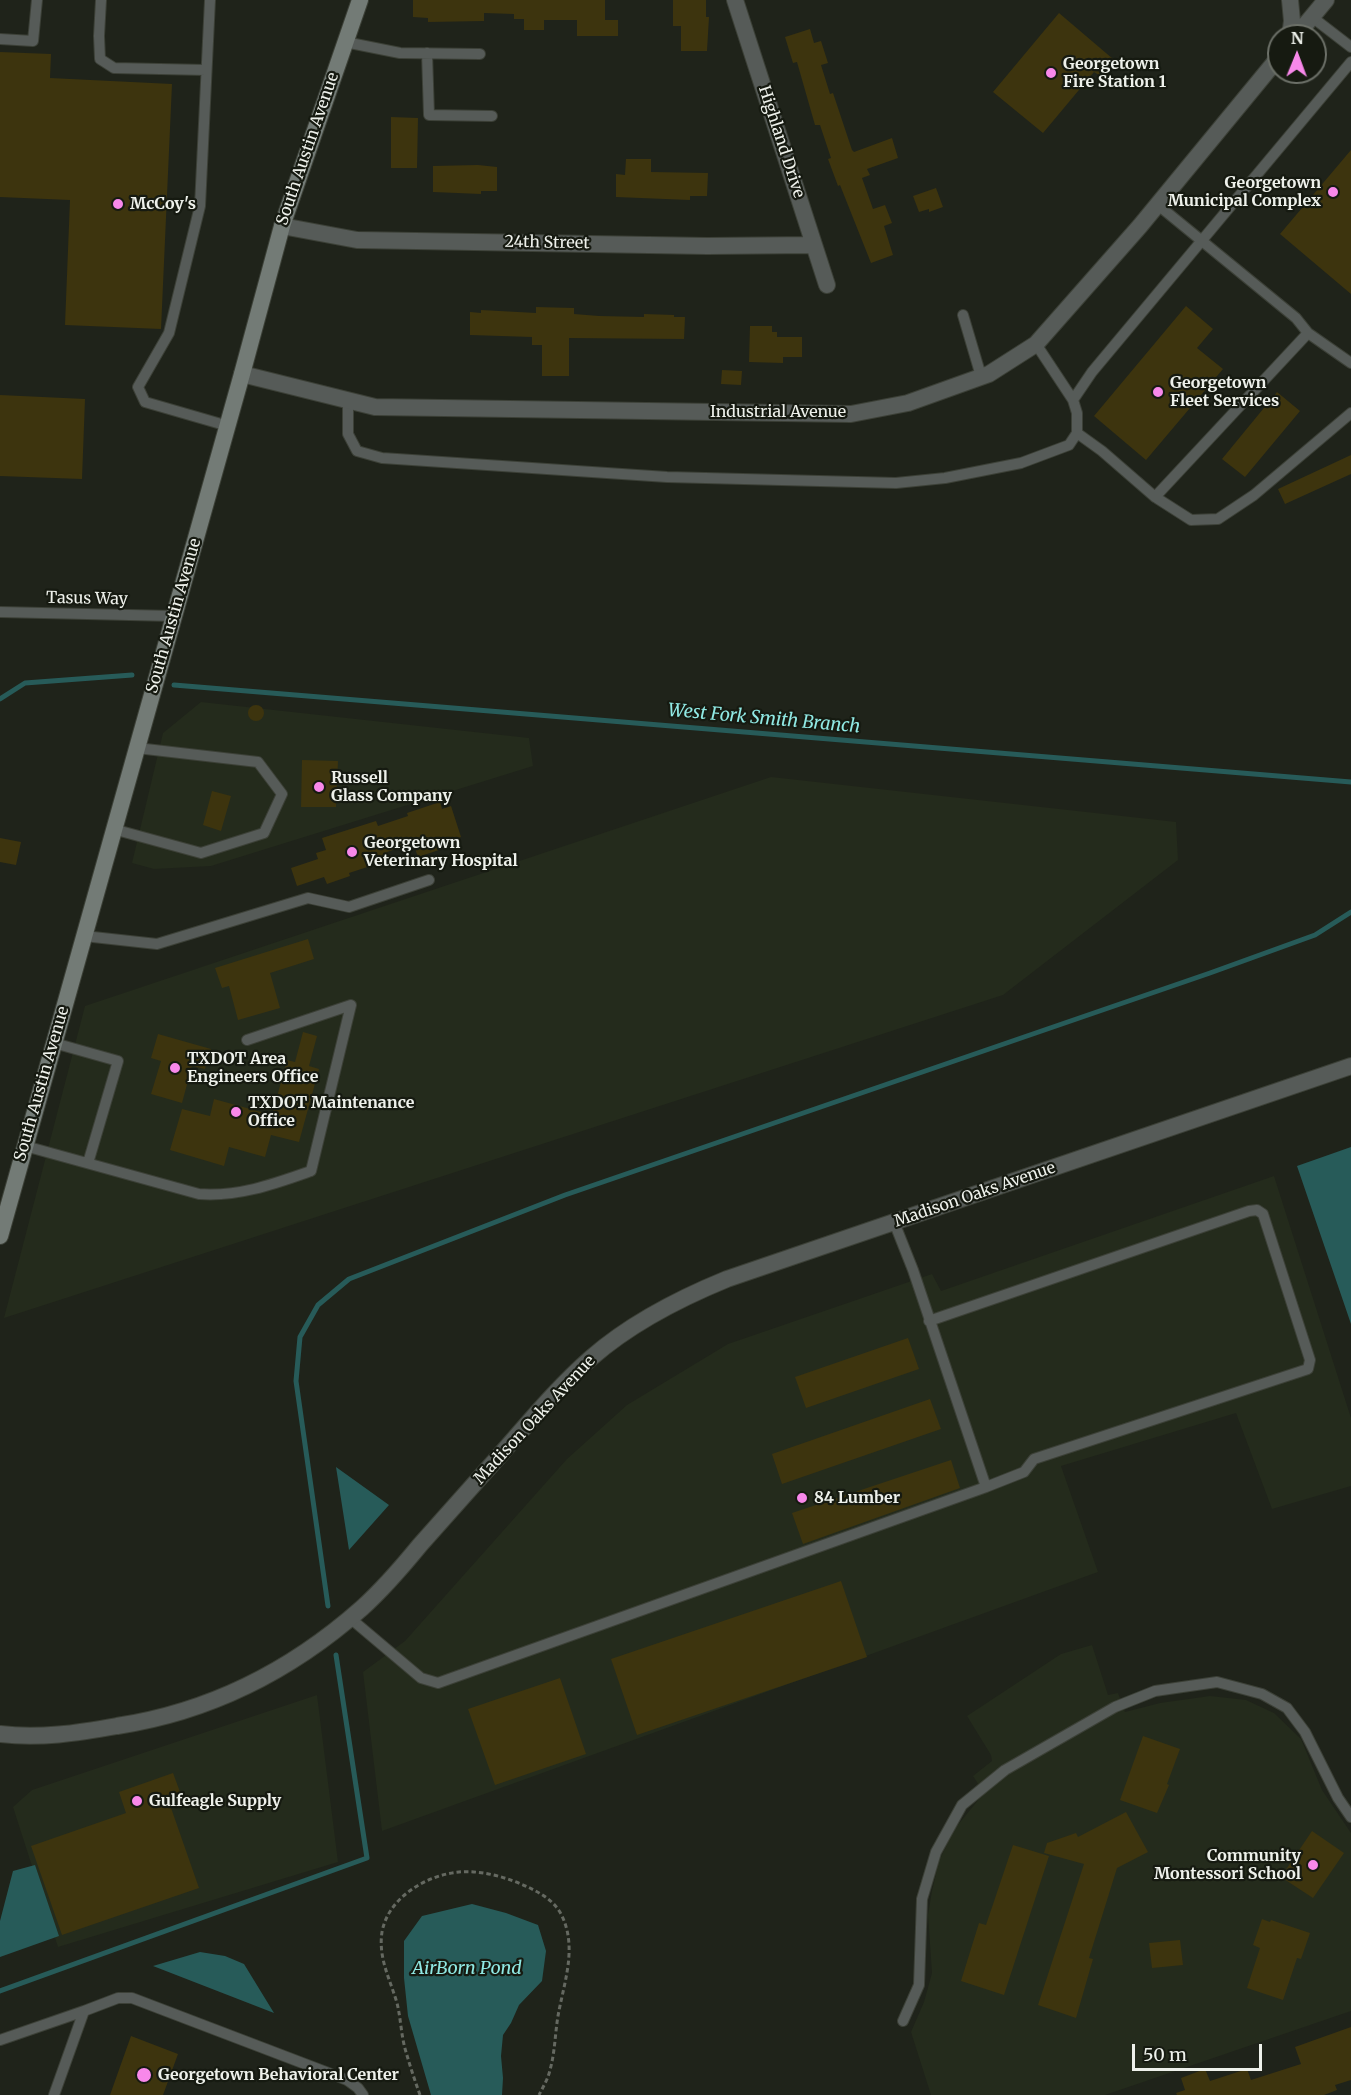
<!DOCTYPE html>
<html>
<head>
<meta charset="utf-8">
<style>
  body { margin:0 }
  #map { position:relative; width:1351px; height:2095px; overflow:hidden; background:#1f231a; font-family:Merriweather,serif }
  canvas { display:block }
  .north { position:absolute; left:1267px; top:24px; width:60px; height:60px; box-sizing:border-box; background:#161a11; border:2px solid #6c7068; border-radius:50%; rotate:1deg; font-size:16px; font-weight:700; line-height:24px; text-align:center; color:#eef1eb }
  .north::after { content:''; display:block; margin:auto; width:21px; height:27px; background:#f888ea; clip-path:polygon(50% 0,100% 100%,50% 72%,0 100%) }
  .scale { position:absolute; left:1132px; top:2044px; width:130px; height:27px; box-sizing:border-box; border:3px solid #eef1eb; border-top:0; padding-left:8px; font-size:18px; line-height:21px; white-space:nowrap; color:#eef1eb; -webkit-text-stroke:4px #161a11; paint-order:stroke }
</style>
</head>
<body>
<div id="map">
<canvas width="1351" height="2095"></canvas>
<div class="north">N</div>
<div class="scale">50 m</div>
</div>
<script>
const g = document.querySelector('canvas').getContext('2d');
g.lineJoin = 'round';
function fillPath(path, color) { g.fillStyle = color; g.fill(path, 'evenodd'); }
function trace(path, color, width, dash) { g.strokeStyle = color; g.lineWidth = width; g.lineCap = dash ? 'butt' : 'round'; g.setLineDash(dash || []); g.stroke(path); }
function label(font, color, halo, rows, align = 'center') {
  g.font = font + ' Merriweather,serif'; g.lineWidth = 4.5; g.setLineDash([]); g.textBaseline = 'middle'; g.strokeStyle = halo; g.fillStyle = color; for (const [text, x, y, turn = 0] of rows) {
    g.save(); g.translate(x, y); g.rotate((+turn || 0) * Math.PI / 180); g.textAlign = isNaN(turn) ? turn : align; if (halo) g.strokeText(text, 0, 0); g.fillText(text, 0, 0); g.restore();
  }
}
fillPath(new Path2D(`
  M201 702 529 738 533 766 211 866 154 869 132 863 163 733Z
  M771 777 1176 822 1178 860 1003 995 4 1318 85 1006Z
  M1274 1176 1351 1418V1486L1272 1509 1236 1413 1061 1466 1098 1572 382 1831 363 1672 405 1641 567 1459 627 1405 728 1344 932 1274 941 1291Z
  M1092 1645 1108 1695 1118 1693 1125 1712 1160 1703 1210 1696 1246 1700 1274 1713 1301 1739 1322 1790 1351 1833V2011L1105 2095H931L911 2032 924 2002 932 1973 928 1915 932 1891 939 1861 948 1842 957 1826 984 1793 973 1776 992 1761 991 1755 967 1716 1061 1654Z
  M317 1695 338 1862 58 1947 13 1807 32 1790Z`), '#242b1c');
fillPath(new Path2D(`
  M1351 1147V1324L1297 1166Z
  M336 1467 389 1505 349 1550Z
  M35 1865 59 1936 0 1957V1921L13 1871Z
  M472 1904 506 1913 538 1925 546 1951 542 1981 519 2005 511 2023 503 2035 501 2056 503 2078 502 2095H431L408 2016 404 1978V1941L422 1916Z
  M200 1952 225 1956 244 1964 274 2013 153 1966Z`), '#275b59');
trace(new Path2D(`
  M174 685 1351 782
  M0 699 25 683 132 675
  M328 1606 296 1381 300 1337 318 1305 349 1279 565 1195 1210 973 1315 935 1351 912
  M0 1991 367 1858 336 1655`), '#275b59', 5);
fillPath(new Path2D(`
  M413 0H605V20H618V36H577V20H544V30H524V19H514V14L484 13V21L428 22V18L413 17Z
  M673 0H706V17H709L707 51H681V26H673Z
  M1059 13 1113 59 1099 75 1094 72 1043 133 993 92Z
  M810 29 814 43 821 41 828 63 821 65 830 94 833 93 852 150 854 152 892 138 898 158 867 169 870 175 862 178 873 209 885 205 892 223 884 226 893 255 871 263 840 185 838 186 828 159 831 158 820 125H815L797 62 793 63 785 37Z
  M0 52 51 54 50 78 172 84 161 329 65 325 70 200 0 197Z
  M391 117 418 118 417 168H391Z
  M1351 150V294L1280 234Z
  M626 159H651V172L708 173 707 196H690V200L616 197V174L625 175Z
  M478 165 497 167V191H481V194L433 192V166Z
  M936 188 943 207 929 212V209L919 212 913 196Z
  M1186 306 1213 329 1197 348 1223 369 1146 460 1094 416Z
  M536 307 574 308V314L599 316 644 317V314L674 315V317H685L684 339 569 338V376H542V345H532V337L470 335V312L481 313V310L536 313Z
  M750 326H772V332H777V337H802V357H783V363L749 362Z
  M722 370 742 371 741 385 721 384Z
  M1277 392 1300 411 1245 477 1222 459Z
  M0 395 85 399 82 479 0 476Z
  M1351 455V474L1285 504 1278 489Z
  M248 713a8 8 0 1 1 16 0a8 8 0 1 1-16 0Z
  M302 760 338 761 336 807H301Z
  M212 791 231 796 221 831 203 825Z
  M440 802 442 809 451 806 461 837 452 840 454 845 418 857 413 843 387 852 389 860 349 873 350 876 327 884 324 877 297 886 291 868 318 859 316 853 326 850 322 838 376 821 378 826 408 816 407 813Z
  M0 838 21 842 16 865 0 862Z
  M308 939 314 959 270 973 280 1008 238 1020 229 986 222 988 215 968Z
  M303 1032 317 1036 309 1066 319 1069 299 1142 271 1135 265 1157 229 1147 224 1166 170 1150 182 1109 210 1116 214 1099 272 1115 287 1060 295 1062Z
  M158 1034 211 1049 205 1069 192 1066 182 1103 151 1094 161 1061 151 1058Z
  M908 1338 919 1369 806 1408 795 1377Z
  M930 1399 941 1429 782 1484 772 1454Z
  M951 1460 960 1488 803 1544 792 1513Z
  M841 1581 867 1657 637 1735 611 1659Z
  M560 1678 586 1754 495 1785 468 1709Z
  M1143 1736 1180 1749 1167 1784 1169 1785 1157 1813 1120 1800Z
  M173 1773 183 1800 170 1805 199 1888 62 1935 31 1846 126 1813 119 1792Z
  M1126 1812 1148 1852 1117 1868 1089 1958 1093 1959 1076 2018 1038 2005 1084 1864 1044 1853 1047 1843 1076 1833 1078 1837Z
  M1312 1831 1344 1853 1313 1898 1281 1877Z
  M1013 1845 1049 1856 1004 1995 961 1981 979 1923 986 1925Z
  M1262 1919 1270 1922 1271 1920 1310 1933 1301 1959 1297 1958 1283 2000 1247 1988 1260 1948 1253 1945Z
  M1180 1940 1183 1965 1152 1968 1149 1943Z
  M1351 2027V2080L1335 2085 1337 2090 1324 2095H1177L1176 2093 1185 2090 1181 2078 1205 2069 1210 2081 1247 2069 1251 2080 1301 2064 1295 2047Z
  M131 2036 178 2054 163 2095H110Z`), '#3d340e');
const service = new Path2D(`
  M101 0 99 36 100 59 114 68 206 70
  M210 0 200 206 169 333 138 387 145 402 228 426
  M1312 17 1351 47
  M0 39 33 41 37 0
  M345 42 400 53 480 54
  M427 53 429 115 492 116
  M1158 205 1296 318 1308 333 1351 363
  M963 315 981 376
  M1036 344 1073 400 1092 372 1351 62
  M348 401V434L357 451 382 458 667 477 896 483 945 478 1021 463 1069 445 1077 433V413L1073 400
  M1077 433 1102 451 1155 497 1191 520 1218 519 1254 495 1351 413
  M1155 497 1308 333
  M0 612 173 616
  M113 829 201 853 264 833 282 794 258 762 137 748
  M84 936 157 944 308 898 349 907 429 880
  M54 1043 118 1061 88 1163
  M25 1146 199 1194C239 1197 274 1184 311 1171L351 1005 247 1040
  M929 1321 1249 1211 1257 1210 1263 1214 1310 1360 1308 1369 1034 1459 1024 1472 986 1487
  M350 1618 421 1678 438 1683 986 1487 913 1270 894 1222
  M903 2021 919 1985 922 1899 936 1852 962 1805 1005 1770 1115 1707 1155 1691 1217 1682 1262 1694 1287 1708 1305 1732 1338 1798 1351 1817
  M0 2040 84 2011
  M54 2095 84 2011 118 1998H132L347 2080 358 2088 363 2095`);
const minor = new Path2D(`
  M735 0 827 285
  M1290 36 1292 21 1290 0
  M1296 36 1326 0
  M282 226 357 240 707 246 814 245
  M242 374 375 407 851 414 908 403 989 374 1036 344 1140 226 1279 57
  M0 1734C39 1739 78 1733 117 1726 209 1712 292 1670 362 1608 383 1589 402 1567 420 1545 447 1515 474 1484 501 1454 530 1421 558 1387 591 1358 631 1323 678 1299 727 1279L1351 1066`);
const secondary = new Path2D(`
  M0 1236 242 374 282 226 360 0`);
trace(service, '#3c4037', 12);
trace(minor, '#3c4037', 18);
trace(secondary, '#3c4037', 18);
trace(new Path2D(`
  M420 2095C415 2081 410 2066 406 2052 401 2036 401 2019 397 2003 390 1979 378 1958 382 1932 388 1898 426 1875 459 1872 483 1870 509 1878 530 1888 542 1894 554 1901 561 1914 578 1947 564 1982 558 2016 555 2034 555 2052 550 2070 548 2079 543 2087 539 2095`), '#656961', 3, [4.5, 3]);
trace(service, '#565b58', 10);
trace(minor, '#565b58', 16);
trace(secondary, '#737b76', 16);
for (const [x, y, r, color] of [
  [1051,73,6,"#f888ea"],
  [1333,192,6,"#f888ea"],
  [118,204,6,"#f888ea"],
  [1158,392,6,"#f888ea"],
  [319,787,6,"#f888ea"],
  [352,852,6,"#f888ea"],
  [175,1068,6,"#f888ea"],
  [236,1112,6,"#f888ea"],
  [802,1498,6,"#f888ea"],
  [137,1801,6,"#f888ea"],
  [1313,1865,6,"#f888ea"],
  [144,2075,8,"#f888ea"]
]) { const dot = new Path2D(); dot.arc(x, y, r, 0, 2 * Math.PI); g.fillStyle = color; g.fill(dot); trace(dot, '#161a11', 2); }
label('bold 16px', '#eef1eb', '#161a11', [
  ["Georgetown",1063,64],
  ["Fire Station 1",1063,82],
  ["Georgetown",1321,183,"right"],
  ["Municipal Complex",1321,201,"right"],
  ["McCoy's",130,204],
  ["Georgetown",1170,383],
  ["Fleet Services",1170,401],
  ["Russell",331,778],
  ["Glass Company",331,796],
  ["Georgetown",364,843],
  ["Veterinary Hospital",364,861],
  ["TXDOT Area",187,1059],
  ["Engineers Office",187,1077],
  ["TXDOT Maintenance",248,1103],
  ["Office",248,1121],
  ["84 Lumber",814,1498],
  ["Gulfeagle Supply",149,1801],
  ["Community",1301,1856,"right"],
  ["Montessori School",1301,1874,"right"],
  ["Georgetown Behavioral Center",158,2075]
], 'left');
label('16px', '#eef1eb', '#161a11', [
  ["Highland Drive",781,142,72],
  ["South Austin Avenue",308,149,-71],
  ["24th Street",547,243,1],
  ["Industrial Avenue",778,412],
  ["Tasus Way",87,599,1],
  ["South Austin Avenue",174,616,-74],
  ["South Austin Avenue",42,1084,-74],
  ["Madison Oaks Avenue",975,1195,-19],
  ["Madison Oaks Avenue",535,1420,-47]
]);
label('italic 18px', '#90e9e4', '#161a11', [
  ["West Fork Smith Branch",764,719,5],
  ["AirBorn Pond",467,1969]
]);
</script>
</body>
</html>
